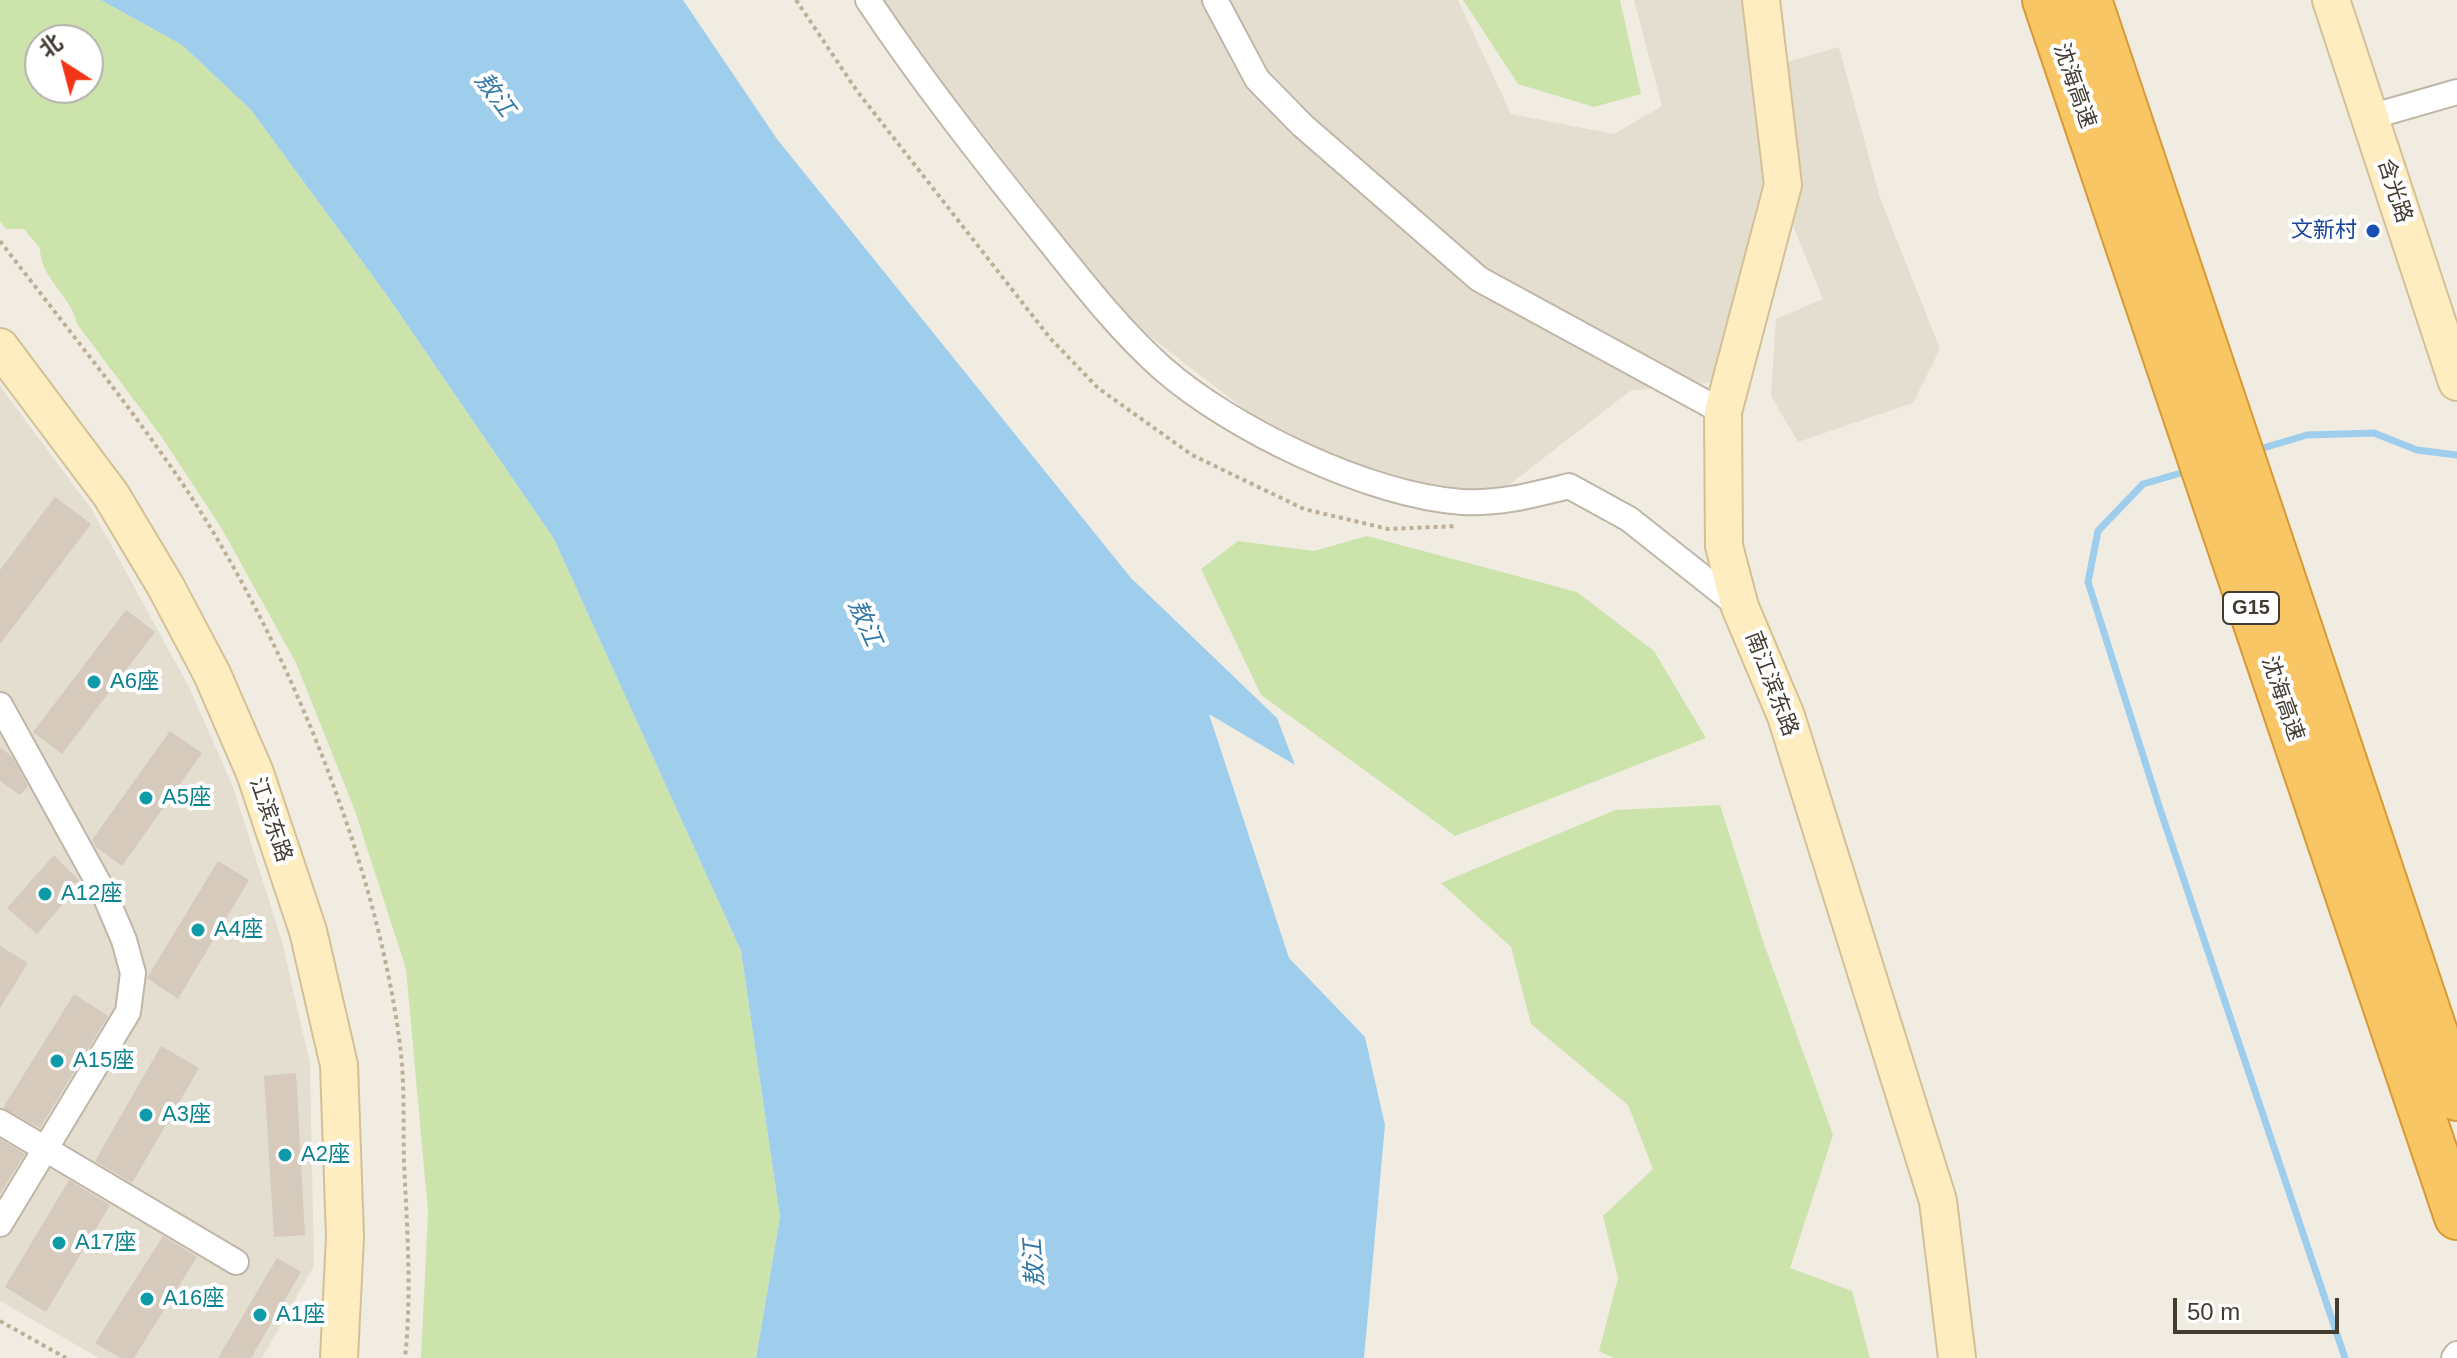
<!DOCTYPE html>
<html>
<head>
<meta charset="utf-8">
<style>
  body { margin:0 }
  #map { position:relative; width:2457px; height:1358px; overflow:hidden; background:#f1ece2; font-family:Arial,"Noto Sans SC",sans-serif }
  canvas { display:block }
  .north { position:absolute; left:24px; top:24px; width:80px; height:80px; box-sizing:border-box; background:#fff; border:2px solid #b3b1ad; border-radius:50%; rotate:324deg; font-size:22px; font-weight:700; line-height:32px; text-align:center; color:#423c33 }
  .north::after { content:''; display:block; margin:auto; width:28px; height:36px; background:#f33517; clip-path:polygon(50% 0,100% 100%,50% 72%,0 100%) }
  .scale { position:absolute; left:2173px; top:1298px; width:166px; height:36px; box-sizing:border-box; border:4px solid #423c33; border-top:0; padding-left:10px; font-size:24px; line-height:28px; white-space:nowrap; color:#423c33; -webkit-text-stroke:6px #fff; paint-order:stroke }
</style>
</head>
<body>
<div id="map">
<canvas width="2457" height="1358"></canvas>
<div class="north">北</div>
<div class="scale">50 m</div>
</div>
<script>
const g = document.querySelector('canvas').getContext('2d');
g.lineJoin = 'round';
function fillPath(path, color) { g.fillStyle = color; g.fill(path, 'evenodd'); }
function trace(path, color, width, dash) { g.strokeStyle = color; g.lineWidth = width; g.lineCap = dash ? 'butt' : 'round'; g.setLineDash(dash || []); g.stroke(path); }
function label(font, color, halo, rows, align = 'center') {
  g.font = font + ' Arial,"Noto Sans SC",sans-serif'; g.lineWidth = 8; g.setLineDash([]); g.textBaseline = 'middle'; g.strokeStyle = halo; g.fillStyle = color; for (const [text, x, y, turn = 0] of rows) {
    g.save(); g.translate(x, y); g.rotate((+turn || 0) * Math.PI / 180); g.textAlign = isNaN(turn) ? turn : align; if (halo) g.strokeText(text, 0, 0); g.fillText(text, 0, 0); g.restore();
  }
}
fillPath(new Path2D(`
  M883 0H1458L1511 114 1614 134 1662 106 1634 0H1761L1773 66 1839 47 1880 198 1940 349 1913 403 1798 442 1771 396 1776 319 1823 299 1781 197 1713 382 1630 391 1500 492 1410 483 1287 442 1130 321 961 107Z
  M0 386 92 510 189 687 232 784 282 941 310 1064 314 1266 262 1358H99L0 1301Z`), '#e4ded1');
fillPath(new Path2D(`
  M0 0H101L182 45 251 110 386 294 554 539 741 951 780 1217 756 1358H421L428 1212 406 969 355 811 296 663 222 529 161 436 77 324C71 295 40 279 40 248L24 229H6L0 221ZM40 40H88V88H40Z
  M1463 0H1620L1641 94 1594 107 1518 84Z
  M1367 536 1577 592 1654 651 1706 738 1455 836 1261 695 1201 569 1238 541 1314 551Z
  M1720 805 1763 941 1833 1135 1790 1268 1852 1291 1870 1358H1613L1599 1351 1618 1278 1603 1216 1653 1169 1628 1105 1531 1024 1511 947 1441 883 1615 810Z`), '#cce4ac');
fillPath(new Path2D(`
  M101 0H683L777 139 1131 578 1277 718 1295 765 1209 714 1289 958 1365 1037 1385 1125 1364 1358H756L780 1217 741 951 554 539 386 294 251 110 182 45Z`), '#9fceed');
trace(new Path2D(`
  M2253 451 2307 435 2374 433 2417 450 2457 455
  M2188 471 2143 484 2098 531 2088 582 2160 809 2345 1358`), '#9fceed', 7);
fillPath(new Path2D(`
  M55 497 91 524 0 644V570Z
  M126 610 155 632 62 754 33 732Z
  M170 731 202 753 122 866 96 847 92 840Z
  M0 747 12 757 28 786 20 795 0 781Z
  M54 855 81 883 37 934 7 908Z
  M218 861 249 880 178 999 147 978Z
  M0 946 28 963 0 1008Z
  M74 994 108 1016 40 1128 3 1108Z
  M161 1046 199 1068 132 1183 95 1161Z
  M296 1073 305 1235 274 1237 264 1076Z
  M0 1139 25 1154 0 1194Z
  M69 1180 110 1205 46 1312 5 1287Z
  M163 1236 197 1257 134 1358H120L95 1343Z
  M277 1258 301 1272 251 1358H218Z`), '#d5cabb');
const minor = new Path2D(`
  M868 0C922 81 981 156 1042 232 1080 279 1117 328 1162 368 1231 429 1370 496 1462 502 1500 504 1533 495 1569 486L1629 519 1740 607
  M1215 0 1257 79 1302 125 1479 279 1723 412
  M2370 117 2457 92
  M0 705 104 893 124 940 133 973 128 1012 0 1224
  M0 1122 236 1262
  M2454 1358 2457 1354`);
const secondary = new Path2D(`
  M1761 0 1783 185 1723 412 1724 546 1740 607 1786 716 1938 1201 1957 1358
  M2331 0 2457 382
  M0 347 111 495 166 587 212 674 255 773 308 931 339 1065 345 1237 339 1358`);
const motorway = new Path2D(`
  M2045 0 2457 1217
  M2089 0 2457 1098`);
trace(minor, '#bfb6a8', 28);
trace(secondary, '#d3c195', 40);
trace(motorway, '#d89a35', 48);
trace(new Path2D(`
  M796 0 857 91 1050 338 1098 388 1192 455 1304 509 1388 529 1457 526
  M0 241C55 313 112 383 164 457 276 613 376 854 400 1045 405 1083 403 1123 404 1162 407 1228 412 1292 405 1358
  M0 1321 66 1358`), '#bdaf97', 4, [4, 4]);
trace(minor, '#fff', 24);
trace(secondary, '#fdedc0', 36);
trace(motorway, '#f9c665', 44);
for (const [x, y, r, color] of [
  [2373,231,8,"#1a4fb4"],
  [94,682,8,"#0f9aa8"],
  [146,798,8,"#0f9aa8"],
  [45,894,8,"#0f9aa8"],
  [198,930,8,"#0f9aa8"],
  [57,1061,8,"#0f9aa8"],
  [146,1115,8,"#0f9aa8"],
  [285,1155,8,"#0f9aa8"],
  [59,1243,8,"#0f9aa8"],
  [147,1299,8,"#0f9aa8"],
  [260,1315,8,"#0f9aa8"]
]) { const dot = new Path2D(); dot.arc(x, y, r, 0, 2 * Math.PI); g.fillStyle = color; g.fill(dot); trace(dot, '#fff', 3); }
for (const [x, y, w] of [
  [2251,608,56]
]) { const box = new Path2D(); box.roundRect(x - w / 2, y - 16, w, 32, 6); g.fillStyle = '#fff'; g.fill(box); trace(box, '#423c33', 2); }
label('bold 20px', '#423c33', null, [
  ["G15",2251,608]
]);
label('22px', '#423c33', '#fff', [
  ["沈海高速",2074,86,71],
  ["含光路",2394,191,72],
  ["南江滨东路",1771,684,69],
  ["沈海高速",2282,699,71],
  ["江滨东路",270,820,71]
]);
label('22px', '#164399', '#fff', [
  ["文新村",2357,231]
], 'right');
label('22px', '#0d838f', '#fff', [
  ["A6座",110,682],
  ["A5座",162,798],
  ["A12座",61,894],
  ["A4座",214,930],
  ["A15座",73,1061],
  ["A3座",162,1115],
  ["A2座",301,1155],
  ["A17座",75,1243],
  ["A16座",163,1299],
  ["A1座",276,1315]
], 'left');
label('italic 24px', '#3178a9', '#fff', [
  ["敖江",494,95,53],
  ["敖江",864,623,66],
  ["敖江",1035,1263,-94]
]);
</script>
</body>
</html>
